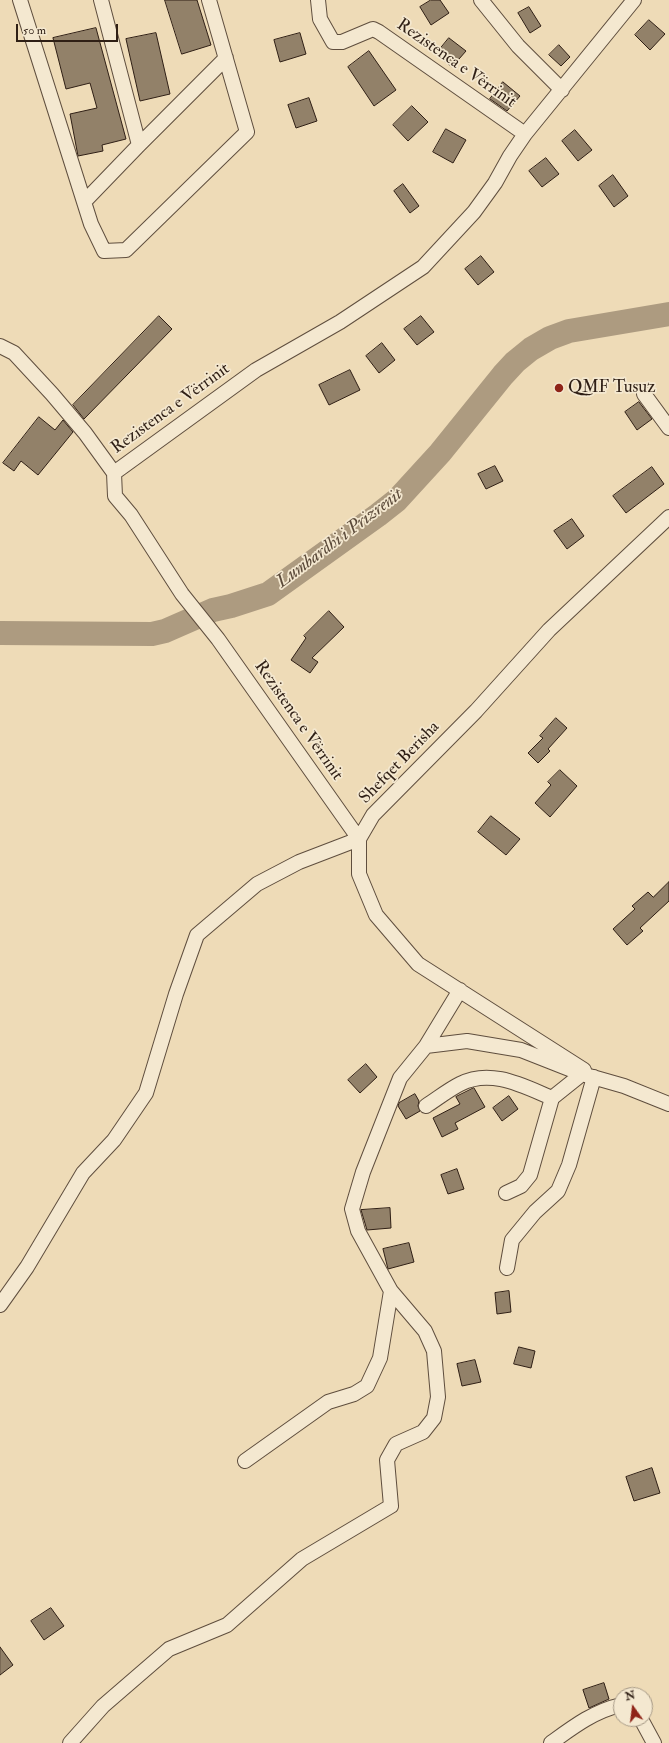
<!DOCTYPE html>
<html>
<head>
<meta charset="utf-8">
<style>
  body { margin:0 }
  #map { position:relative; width:669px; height:1743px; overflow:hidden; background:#eedbb7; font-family:"IM FELL Double Pica",serif }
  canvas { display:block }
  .north { position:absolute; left:613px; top:1687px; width:40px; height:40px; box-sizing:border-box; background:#f4e8d0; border:1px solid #a59885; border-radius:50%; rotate:346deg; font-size:11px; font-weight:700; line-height:16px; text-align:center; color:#2f1f15 }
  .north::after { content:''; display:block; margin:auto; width:14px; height:18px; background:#8f2418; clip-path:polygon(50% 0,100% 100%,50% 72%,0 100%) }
  .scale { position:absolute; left:16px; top:24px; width:102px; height:18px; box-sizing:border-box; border:2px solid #2f1f15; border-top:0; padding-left:5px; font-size:12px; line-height:14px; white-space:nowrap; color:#2f1f15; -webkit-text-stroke:3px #f4e8d0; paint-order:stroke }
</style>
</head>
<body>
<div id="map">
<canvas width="669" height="1743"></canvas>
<div class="north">N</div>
<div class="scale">50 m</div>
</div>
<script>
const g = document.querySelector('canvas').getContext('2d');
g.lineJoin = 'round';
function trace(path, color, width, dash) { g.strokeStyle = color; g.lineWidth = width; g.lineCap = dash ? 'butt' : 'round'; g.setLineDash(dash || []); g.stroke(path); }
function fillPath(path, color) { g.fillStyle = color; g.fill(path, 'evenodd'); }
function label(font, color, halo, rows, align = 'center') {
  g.font = font + ' "IM FELL Double Pica",serif'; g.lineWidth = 3.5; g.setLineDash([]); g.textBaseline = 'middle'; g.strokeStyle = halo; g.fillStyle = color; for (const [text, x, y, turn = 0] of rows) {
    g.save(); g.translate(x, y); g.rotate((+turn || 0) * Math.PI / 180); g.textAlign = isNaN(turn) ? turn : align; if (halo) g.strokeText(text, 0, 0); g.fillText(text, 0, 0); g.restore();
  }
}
trace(new Path2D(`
  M0 633 152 634 165 631 213 610 231 606 268 594 378 515 397 500 440 453 503 375 515 362 531 349 550 338 569 331 669 314`), '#ad9b80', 24);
const building = new Path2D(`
  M165 0H197L211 45 182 54Z
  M431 0H440L449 13 431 25 420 7Z
  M529 7 541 26 530 33 518 13Z
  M649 20 665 34 650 50 635 35Z
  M96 28 126 139 102 145 103 151 78 156 70 114 97 108 90 83 66 89 53 38Z
  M156 33 170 94 140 101 126 39Z
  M300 33 306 54 280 62 274 40Z
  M449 38 466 51 452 67 436 54Z
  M559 45 570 57 561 66 549 55Z
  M369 51 396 90 374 106 348 67Z
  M503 82 520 96 507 111 490 99Z
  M309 98 317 121 296 128 288 105Z
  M412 106 428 122 408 141 393 125Z
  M446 129 466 140 453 163 433 152Z
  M575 130 592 150 578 161 562 141Z
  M546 158 559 174 542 187 529 171Z
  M613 175 628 196 614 207 599 186Z
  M403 184 419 206 410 213 394 191Z
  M481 256 494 272 478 285 465 269Z
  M159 316 172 329 84 419 73 405Z
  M421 316 434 332 417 345 404 329Z
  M382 343 395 360 379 373 366 356Z
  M350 370 360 390 329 405 319 385Z
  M639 402 652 419 637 430 625 412Z
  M39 417 55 430 63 420 73 432 38 475 21 461 14 471 3 463Z
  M495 466 503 481 486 489 478 474Z
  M652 467 664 484 626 513 613 496Z
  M572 519 584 536 567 549 554 531Z
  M329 611 344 627 312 658 318 662 310 673 291 660 306 638 304 636Z
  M556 718 567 728 548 749 550 751 538 763 528 753 543 738 540 736Z
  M560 770 577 786 550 817 535 803 551 785 548 782Z
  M491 816 520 839 506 855 478 832Z
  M669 882V901L640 928 643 931 627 945 613 929 635 909 632 906 648 892 653 897Z
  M366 1064 377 1077 360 1093 348 1080Z
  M474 1088 485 1107 455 1123 458 1129 442 1137 433 1118 460 1104 456 1097Z
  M415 1094 419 1101 418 1106 420 1111 406 1119 398 1106 399 1103Z
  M509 1096 518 1109 502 1121 493 1108Z
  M457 1169 464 1189 448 1194 441 1175Z
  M390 1208 391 1228 367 1230 361 1210Z
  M409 1243 414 1262 388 1269 383 1249Z
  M509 1291 511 1312 497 1314 495 1293Z
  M519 1347 535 1351 531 1368 514 1364Z
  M475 1360 481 1382 462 1386 457 1364Z
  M652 1468 660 1493 634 1501 626 1477Z
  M51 1608 64 1626 44 1640 31 1621Z
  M0 1647 13 1665 0 1675Z
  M604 1683 609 1699 589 1708 583 1690Z`);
fillPath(building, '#928169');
trace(building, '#2f1f15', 1);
const minor = new Path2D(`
  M20 0 91 224 104 251 126 250 247 132 209 0
  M101 0 139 145
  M318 0 320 19 333 42H342L373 29 379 32 525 134
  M481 0 518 46 562 90
  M84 202 139 145 226 58
  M0 346 14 353 52 394 85 433 114 473
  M644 394 669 428
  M426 1046 460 990
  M584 1070 418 964 376 915 359 874V839L373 815 476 711 549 630 669 517
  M426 1106C437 1099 448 1090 460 1084 491 1068 523 1086 552 1098
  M506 1193 521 1186 530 1175 552 1098 582 1074
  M507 1268 512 1240 535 1212 558 1191 569 1165 594 1077
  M0 1305 27 1267 83 1173 114 1140 146 1093 176 994 197 935 257 884 299 862 359 839 218 639 182 594 131 515 115 496 114 473 256 370 340 322 423 267 474 212 495 183 510 156 525 134 634 0
  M245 1461 328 1402 354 1394 367 1386 380 1358 391 1291
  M641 1719 654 1743
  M70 1743 103 1706 169 1649 227 1625 302 1559 391 1506 387 1460 396 1444 423 1432 434 1418 438 1397 434 1351 425 1331 391 1291 358 1231 352 1209 363 1172 400 1078 426 1046 467 1041 521 1050 582 1074 624 1086 669 1104
  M551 1743C573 1727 594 1711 621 1705`);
trace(minor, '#5f4e3e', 16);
trace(minor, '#f4e8d0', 14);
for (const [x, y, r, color] of [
  [559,388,5,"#8f2418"]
]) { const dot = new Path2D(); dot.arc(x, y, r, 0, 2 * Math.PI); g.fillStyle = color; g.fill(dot); trace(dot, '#f4e8d0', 1.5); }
label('17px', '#2f1f15', '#f4e8d0', [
  ["Rezistenca e Vërrinit",456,64,35],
  ["Rezistenca e Vërrinit",171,409,-36],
  ["Rezistenca e Vërrinit",298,721,55],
  ["Shefqet Berisha",400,763,-46]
]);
label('17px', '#2f1f15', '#f4e8d0', [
  ["QMF Tusuz",568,388]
], 'left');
label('italic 18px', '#5b4a3a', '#f4e8d0', [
  ["Lumbardhi i Prizrenit",340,539,-37]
]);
</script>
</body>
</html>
